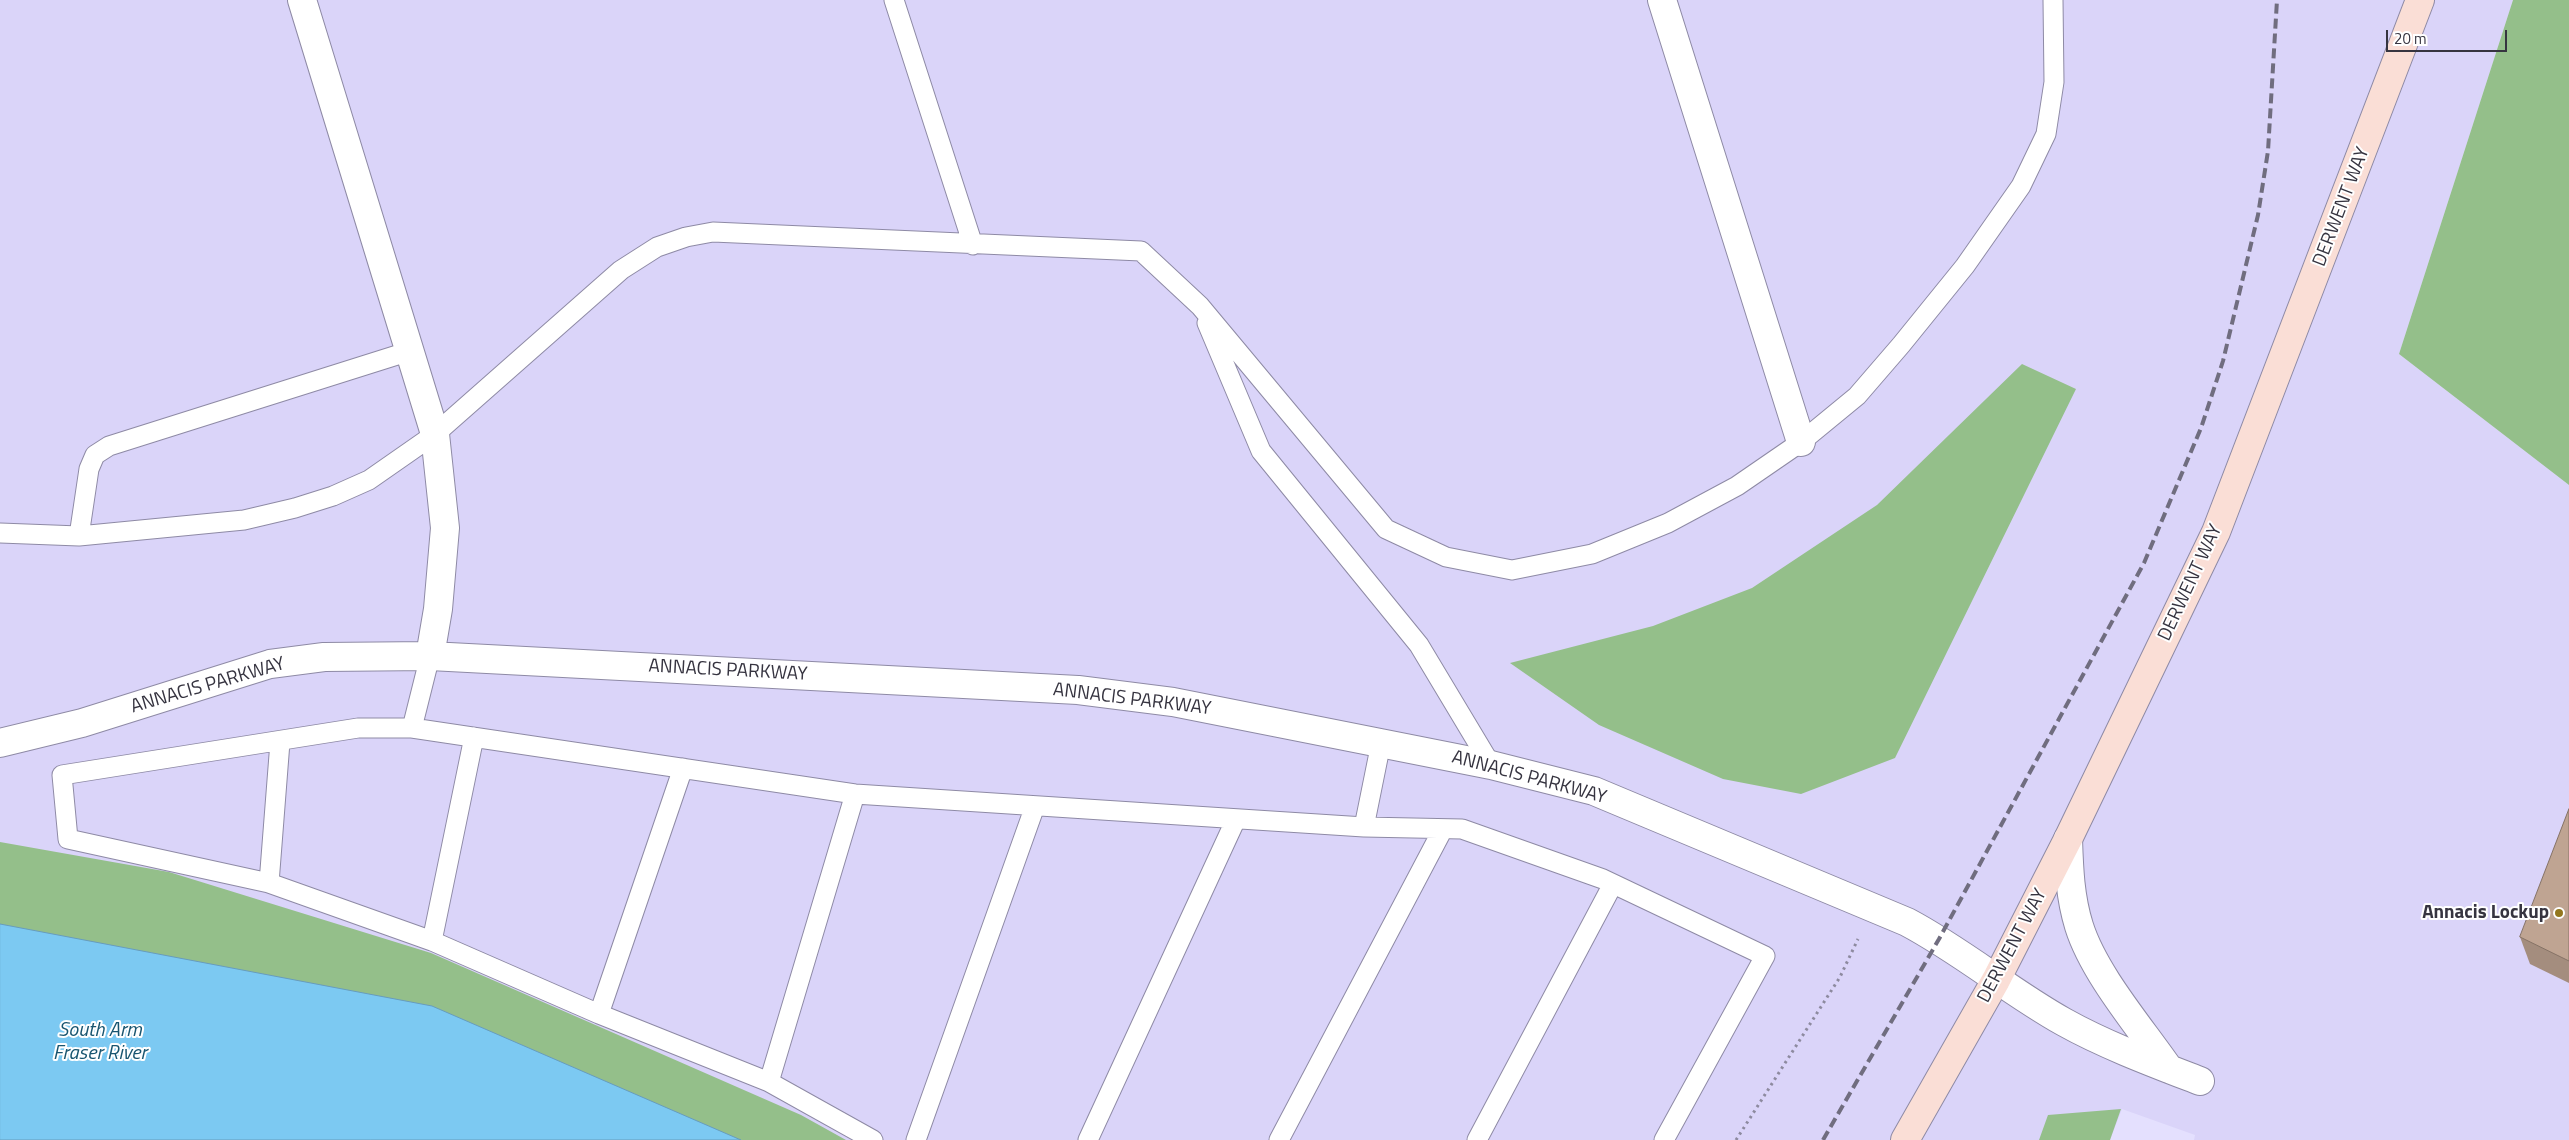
<!DOCTYPE html>
<html>
<head>
<meta charset="utf-8">
<style>
  body { margin:0 }
  #map { position:relative; width:2569px; height:1140px; overflow:hidden; background:#e4e0fe; font-family:"Titillium Web",sans-serif }
  canvas { display:block }
  .scale { position:absolute; left:2386px; top:30px; width:121px; height:22px; box-sizing:border-box; border:2px solid #363440; border-top:0; padding-left:6px; font-size:15px; line-height:18px; white-space:nowrap; color:#363440; -webkit-text-stroke:4px #fff; paint-order:stroke }
</style>
</head>
<body>
<div id="map">
<canvas width="2569" height="1140"></canvas>
<div class="scale">20 m</div>
</div>
<script>
const g = document.querySelector('canvas').getContext('2d');
g.lineJoin = 'round';
function fillPath(path, color) { g.fillStyle = color; g.fill(path, 'evenodd'); }
function trace(path, color, width, dash) { g.strokeStyle = color; g.lineWidth = width; g.lineCap = dash ? 'butt' : 'round'; g.setLineDash(dash || []); g.stroke(path); }
function label(font, color, halo, rows, align = 'center') {
  g.font = font + ' "Titillium Web",sans-serif'; g.lineWidth = 4; g.setLineDash([]); g.textBaseline = 'middle'; g.strokeStyle = halo; g.fillStyle = color; for (const [text, x, y, turn = 0] of rows) {
    g.save(); g.translate(x, y); g.rotate((+turn || 0) * Math.PI / 180); g.textAlign = isNaN(turn) ? turn : align; if (halo) g.strokeText(text, 0, 0); g.fillText(text, 0, 0); g.restore();
  }
}
fillPath(new Path2D(`
  M0 0H2513L2399 354 2569 485V1140H2194L2195 1135 2122 1109 2110 1140H741L0 924Z`), '#dad4f9');
fillPath(new Path2D(`
  M2513 0H2569V485L2399 354Z
  M2022 364 2076 389 1895 758 1801 794 1723 779 1599 725 1510 663 1653 626 1752 588 1877 505Z
  M0 842 169 872 431 953 801 1115 846 1140H95L0 1121Z
  M2121 1109 2110 1140H2039L2048 1115Z`), '#94bf8a');
const water = new Path2D(`
  M0 924 432 1006 741 1140H0Z`);
fillPath(water, '#7cc9f2');
trace(water, '#679cbd', 1);
const service = new Path2D(`
  M894 0 973 245
  M1207 323 1261 451 1419 645 1491 765
  M0 533 79 536 244 520 295 508 333 496 369 480 435 434 621 270 657 247 686 237 713 232 1141 251 1200 306 1386 529 1446 557 1512 570 1592 554 1668 523 1737 486 1801 442 1857 396 1901 345 1965 266 2021 186 2046 134 2054 82 2053 0
  M79 536 89 469 95 455 109 446 410 351
  M412 728 430 656
  M280 742 269 883 68 839 62 775 358 728H412L855 794 1364 827
  M1381 743 1364 827 1462 829 1603 879 1765 956 1664 1140
  M269 883 432 941 599 1014 769 1082 873 1140
  M432 941 474 737
  M599 1014 683 768
  M769 1082 855 794
  M916 1140 1035 806
  M1088 1140 1236 819
  M1279 1140 1443 829
  M1477 1140 1613 884`);
const minor = new Path2D(`
  M302 0 435 434 445 528 438 609 430 656
  M1662 0 1801 442
  M0 743 82 723 270 664 324 657 430 656 1078 690 1173 702 1491 765 1594 791 1907 922C1962 951 2010 992 2064 1022 2105 1045 2156 1064 2200 1081
  M2068 839C2069 869 2070 897 2079 926 2094 974 2140 1027 2169 1069`);
const secondary = new Path2D(`
  M1905 1140 1996 980 2068 839 2216 532 2420 0`);
trace(service, '#8e8aa5', 21);
trace(minor, '#8e8aa5', 30);
trace(secondary, '#8e8aa5', 30);
trace(new Path2D(`
  M1736 1140 1840 977 1858 939`), '#8d8a9f', 3, [2.5, 4]);
trace(service, '#fff', 19);
trace(minor, '#fff', 28);
trace(secondary, '#faded6', 28);
trace(new Path2D(`
  M1823 1140 1939 939 2144 563 2201 428 2223 361 2258 215 2268 151 2277 0`), '#706d7f', 4, [10, 5]);
fillPath(new Path2D(`
  M2569 809V983L2530 964 2520 937Z`), '#a48d7e');
const building = new Path2D(`
  M2569 809V961L2520 937Z`);
fillPath(building, '#bfa492');
trace(building, '#867366', 1);
for (const [x, y, r, color] of [
  [2559,913,5,"#93771e"]
]) { const dot = new Path2D(); dot.arc(x, y, r, 0, 2 * Math.PI); g.fillStyle = color; g.fill(dot); trace(dot, '#fff', 2); }
label('19px', '#363440', '#fff', [
  ["DERWENT WAY",2342,207,-69],
  ["DERWENT WAY",2191,583,-65],
  ["ANNACIS PARKWAY",728,671,3],
  ["ANNACIS PARKWAY",208,686,-16],
  ["ANNACIS PARKWAY",1132,700,7],
  ["ANNACIS PARKWAY",1529,778,15],
  ["DERWENT WAY",2013,946,-62]
]);
label('bold 19px', '#363440', '#fff', [
  ["Annacis Lockup",2549,913]
], 'right');
label('italic 20px', '#185570', '#fff', [
  ["South Arm",100,1031],
  ["Fraser River",100,1054]
]);
</script>
</body>
</html>
